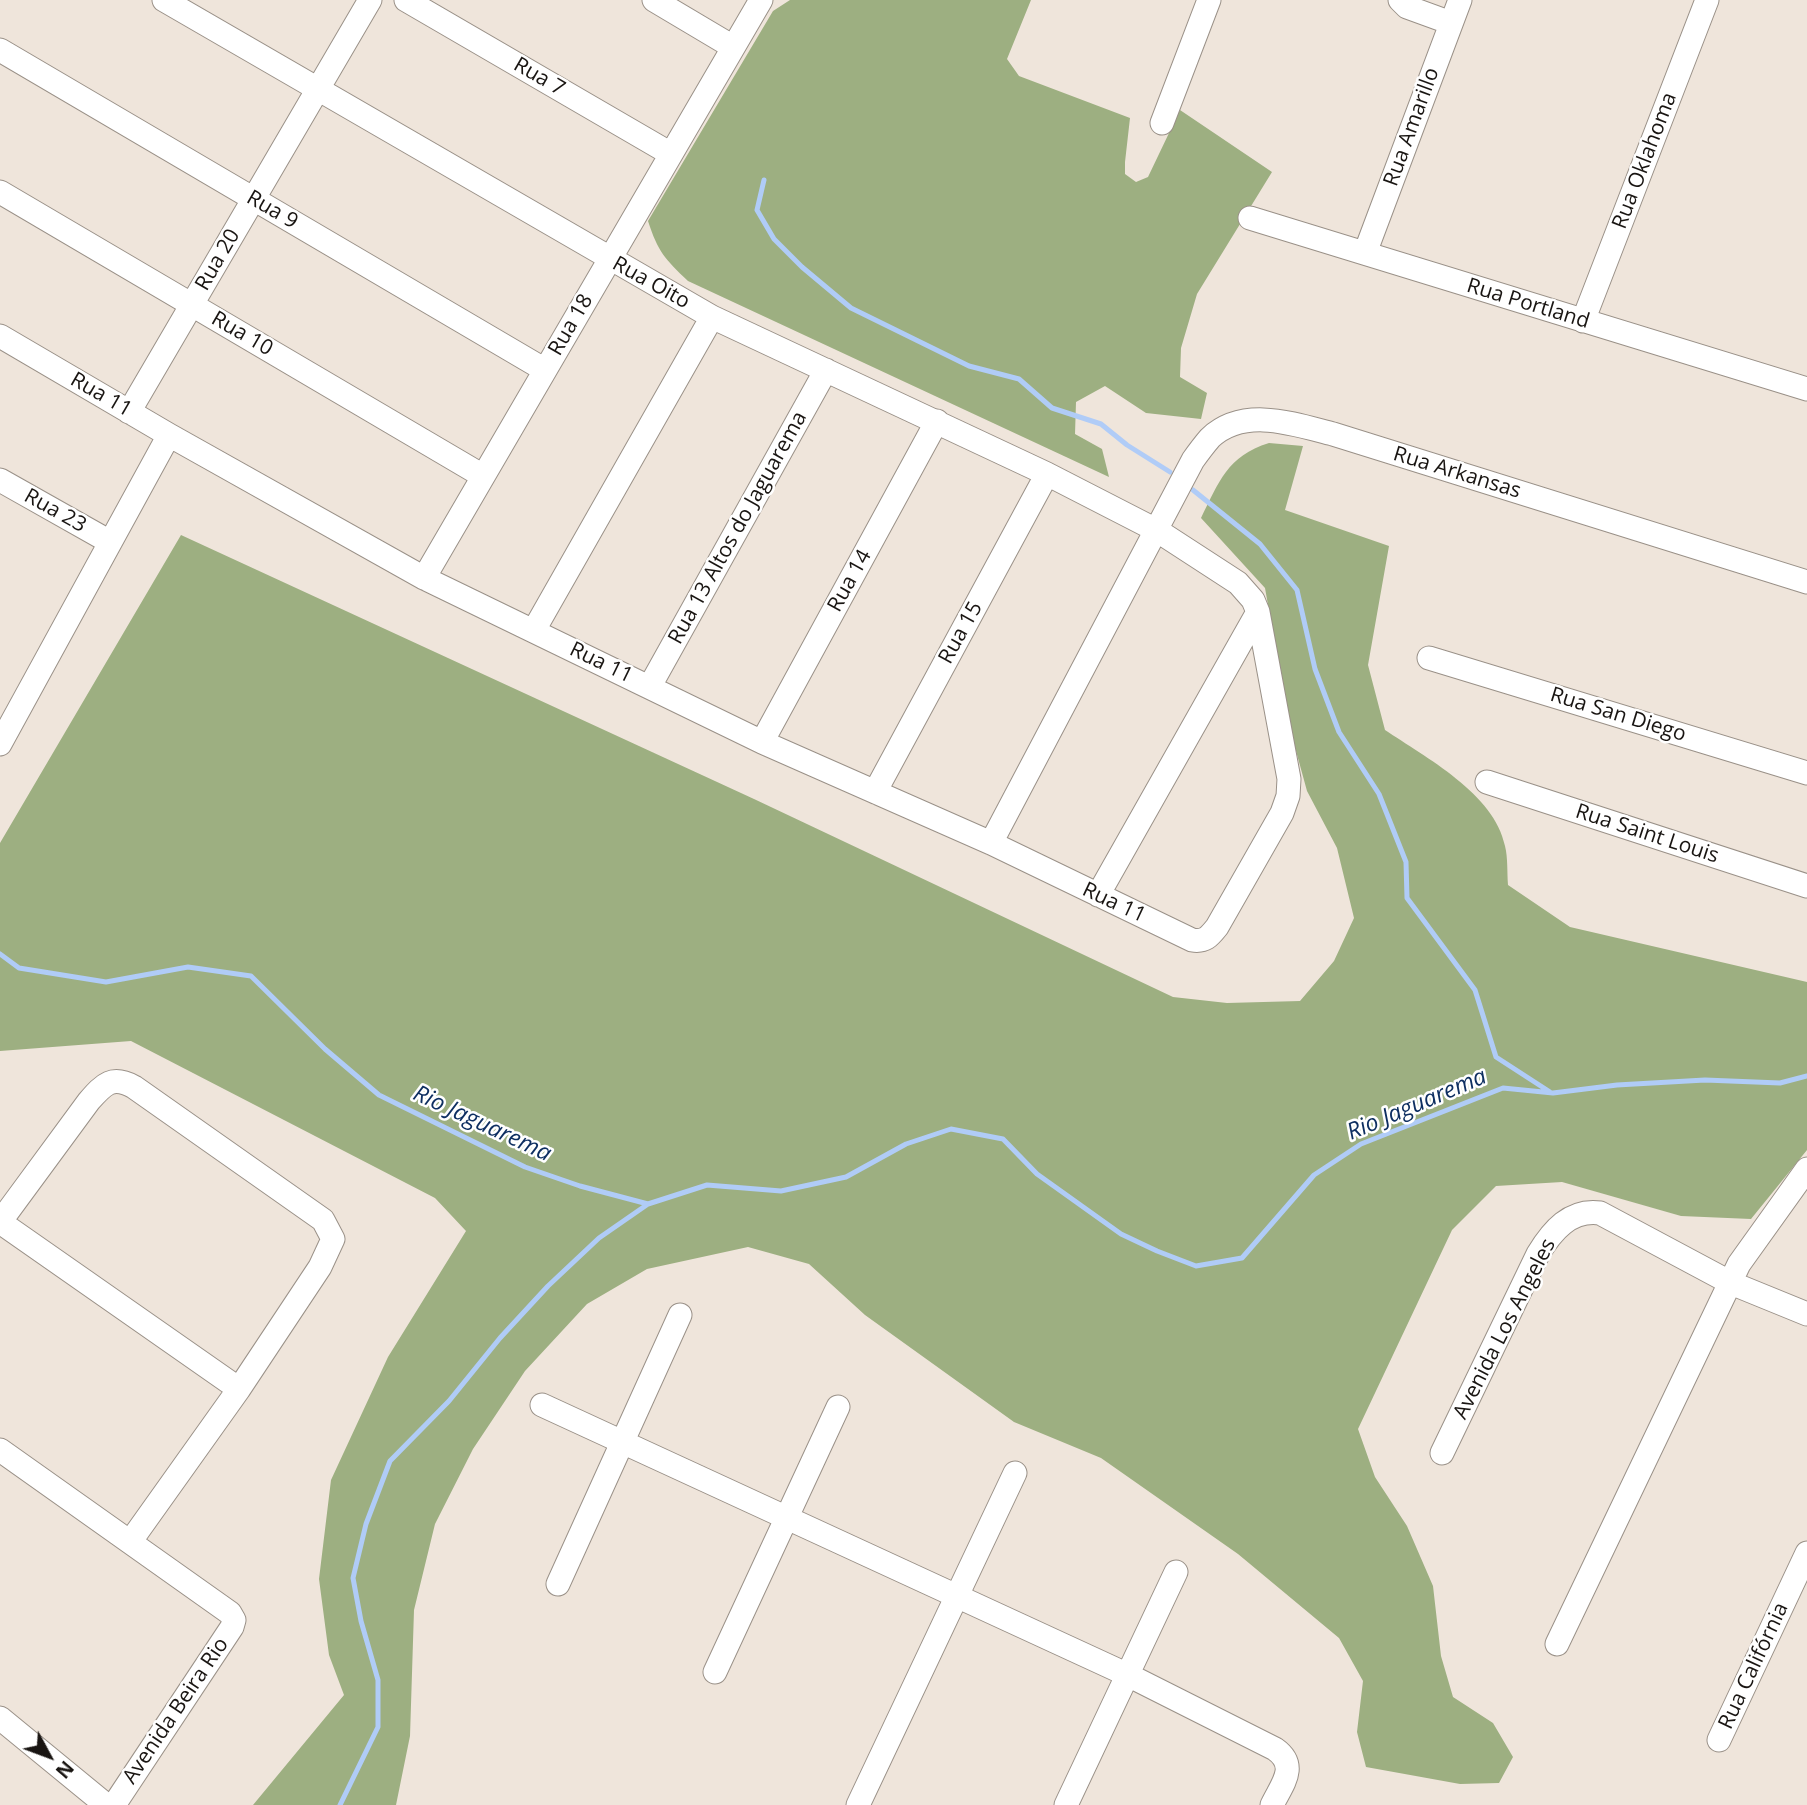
<!DOCTYPE html>
<html>
<head>
<meta charset="utf-8">
<style>
  body { margin:0 }
  #map { position:relative; width:1807px; height:1805px; overflow:hidden; background:#efe5db; font-family:"Open Sans",sans-serif }
  canvas { display:block }
  .north { position:absolute; left:14px; top:1721px; width:70px; height:70px; -webkit-text-stroke:5px #fff; paint-order:stroke; rotate:131deg; font-size:19px; font-weight:700; line-height:28px; text-align:center; color:#191512 }
  .north::after { content:''; display:block; margin:auto; width:24px; height:32px; background:#191512; clip-path:polygon(50% 0,100% 100%,50% 72%,0 100%) }
</style>
</head>
<body>
<div id="map">
<canvas width="1807" height="1805"></canvas>
<div class="north">N</div>
</div>
<script>
const g = document.querySelector('canvas').getContext('2d');
g.lineJoin = 'round';
function fillPath(path, color) { g.fillStyle = color; g.fill(path, 'evenodd'); }
function trace(path, color, width, dash) { g.strokeStyle = color; g.lineWidth = width; g.lineCap = dash ? 'butt' : 'round'; g.setLineDash(dash || []); g.stroke(path); }
function label(font, color, halo, rows, align = 'center') {
  g.font = font + ' "Open Sans",sans-serif'; g.lineWidth = 5; g.setLineDash([]); g.textBaseline = 'middle'; g.strokeStyle = halo; g.fillStyle = color; for (const [text, x, y, turn = 0] of rows) {
    g.save(); g.translate(x, y); g.rotate((+turn || 0) * Math.PI / 180); g.textAlign = isNaN(turn) ? turn : align; if (halo) g.strokeText(text, 0, 0); g.fillText(text, 0, 0); g.restore();
  }
}
fillPath(new Path2D(`
  M790 0H1031L1007 59 1019 76 1130 118 1125 162V174L1136 182 1148 177 1180 110 1272 172 1197 294 1181 348 1180 377 1207 393 1201 419 1146 413 1105 386 1076 402 1075 434 1102 449 1109 477 688 281C665 259 658 252 648 221L773 11Z
  M1269 443 1303 446 1285 510 1389 546 1368 665 1385 730C1425 757 1495 794 1505 846 1508 858 1507 872 1508 885L1570 927 1807 982V1150L1751 1219 1681 1216 1562 1182 1496 1186 1452 1230 1358 1429 1375 1477 1407 1526 1433 1586 1441 1656 1453 1697 1493 1723 1513 1757 1499 1783 1460 1784 1366 1767 1357 1732 1363 1681 1339 1638 1238 1554 1101 1458 1014 1422 865 1315 809 1264 748 1247 647 1269 587 1304 525 1371 473 1449 435 1524 414 1610 410 1736 396 1805H253L344 1695 329 1655 319 1579 331 1480 388 1357 466 1231 435 1198 131 1041 0 1051V843L181 535 754 799 1173 997 1227 1003 1300 1001 1334 961 1354 918 1337 848 1307 791 1290 729 1265 588 1201 518C1219 482 1227 456 1269 443Z`), '#9daf81');
trace(new Path2D(`
  M764 180 757 210 774 239 802 267 851 308 969 366 1019 379 1052 408 1101 424 1127 445 1170 472
  M1193 490 1260 544 1297 590 1315 669 1339 732 1379 794 1406 862 1407 898 1475 990 1496 1057 1550 1092
  M0 954 19 968 106 982 188 967 251 976 325 1049 379 1095 525 1167 580 1186 648 1204 707 1185 781 1191 846 1177 906 1144 951 1129 1003 1139 1037 1174 1121 1234 1157 1251 1196 1266 1242 1258 1314 1175 1361 1144 1503 1088 1553 1093 1617 1085 1705 1080 1780 1083 1807 1076
  M340 1805 378 1727V1680L361 1621 353 1578 366 1524 390 1461 449 1401 500 1338 548 1286 599 1238 648 1204`), '#b0ccf7', 5);
const minor = new Path2D(`
  M406 0 671 154
  M654 0 733 47
  M1400 0 1407 7 1451 23
  M0 50 545 370
  M1162 123 1209 0
  M0 192 483 476
  M1250 218 1807 389
  M1365 253 1460 0
  M1583 321 1707 0
  M0 336 169 435 424 578 762 742 991 843 1192 940C1205 942 1209 937 1217 927L1282 813 1288 796 1289 779 1258 612 1253 600 1238 583 1158 531 1047 474 712 317 164 0
  M129 412 370 0
  M0 480 110 542
  M424 578 761 0
  M534 630 712 317
  M1429 658 1807 773
  M650 686 826 370
  M762 742 937 421
  M0 744 169 435
  M1487 782 1807 886
  M875 792 1047 474
  M991 843 1193 460C1198 453 1204 445 1210 438 1244 406 1294 424 1333 434L1807 582
  M1098 895 1258 612
  M0 1222 89 1101C104 1084 112 1075 134 1087L323 1220 333 1239 320 1267 239 1389 130 1542
  M0 1222 239 1389
  M542 1405 1128 1675 1275 1749C1299 1766 1282 1784 1272 1805
  M0 1450 230 1613 234 1620 232 1627 114 1805
  M1442 1453 1538 1254C1552 1231 1570 1209 1600 1213L1731 1283 1807 1314
  M558 1584 680 1315
  M1557 1644 1739 1264 1807 1169
  M715 1672 838 1407
  M0 1718 106 1805
  M1719 1740 1807 1553
  M858 1805 1015 1473
  M1066 1805 1176 1572`);
trace(minor, '#9a9188', 25);
trace(minor, '#fff', 23);
label('21px', '#191512', '#fff', [
  ["Rua 7",539,77,30],
  ["Rua Amarillo",1412,127,-70],
  ["Rua Oklahoma",1645,161,-69],
  ["Rua 9",272,210,30],
  ["Rua 20",218,260,-60],
  ["Rua Oito",651,283,29],
  ["Rua Portland",1528,304,17],
  ["Rua 18",571,325,-60],
  ["Rua 10",242,334,30],
  ["Rua 11",101,395,30],
  ["Rua Arkansas",1457,473,17],
  ["Rua 23",55,511,29],
  ["Rua 13 Altos do Jaguarema",738,528,-61],
  ["Rua 14",850,581,-61],
  ["Rua 15",961,633,-61],
  ["Rua 11",601,663,26],
  ["Rua San Diego",1618,715,17],
  ["Rua Saint Louis",1647,834,18],
  ["Rua 11",1114,903,25],
  ["Avenida Los Angeles",1505,1329,-63],
  ["Rua Califórnia",1754,1666,-65],
  ["Avenida Beira Rio",176,1711,-56]
]);
label('italic 23px', '#0e2f61', '#fff', [
  ["Rio Jaguarema",1417,1105,-23],
  ["Rio Jaguarema",482,1124,25]
]);
</script>
</body>
</html>
